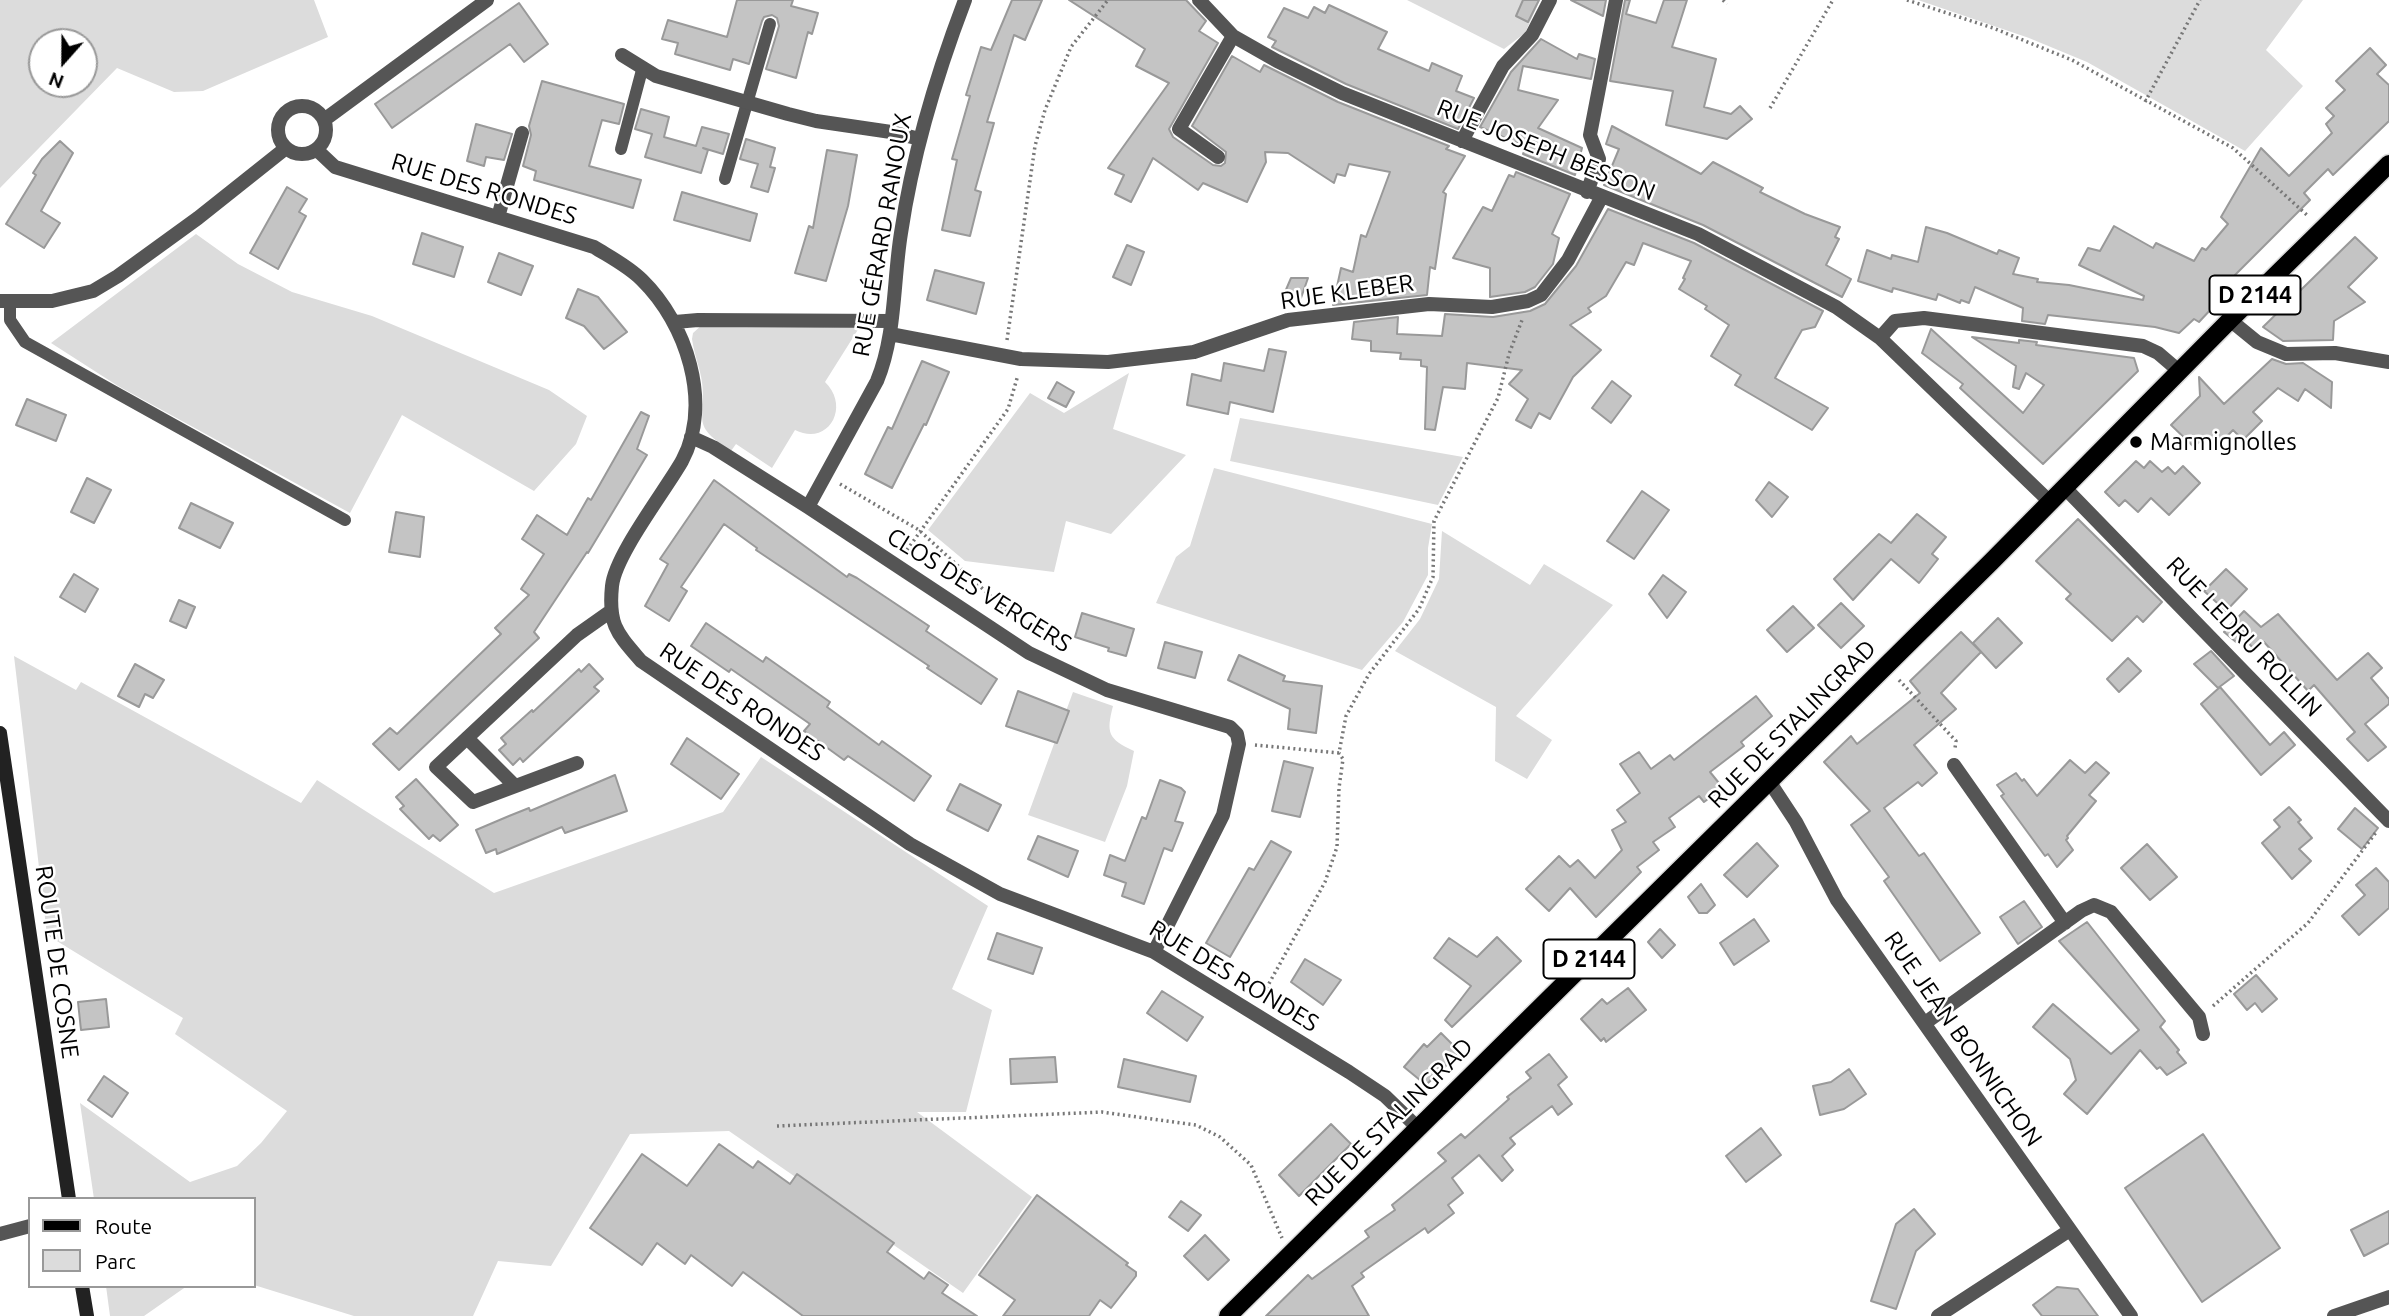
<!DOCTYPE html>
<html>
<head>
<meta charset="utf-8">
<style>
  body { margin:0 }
  #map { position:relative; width:2389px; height:1316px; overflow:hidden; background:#fff; font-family:Ubuntu,sans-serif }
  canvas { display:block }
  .legend { position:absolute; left:28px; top:1197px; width:228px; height:91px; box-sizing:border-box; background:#fff; border:2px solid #999; margin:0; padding:9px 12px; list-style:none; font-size:21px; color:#000 }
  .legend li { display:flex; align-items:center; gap:14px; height:35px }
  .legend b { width:35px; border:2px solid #999 }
  .north { position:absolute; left:28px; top:28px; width:70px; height:70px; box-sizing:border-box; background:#fff; border:2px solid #999; border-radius:50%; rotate:201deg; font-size:19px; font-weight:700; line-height:28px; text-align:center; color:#000 }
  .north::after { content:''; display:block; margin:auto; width:24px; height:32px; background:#000; clip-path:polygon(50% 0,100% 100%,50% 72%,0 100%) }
</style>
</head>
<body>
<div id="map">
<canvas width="2389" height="1316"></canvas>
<ul class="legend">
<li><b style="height:9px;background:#000"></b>Route</li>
<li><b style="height:19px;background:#dcdcdc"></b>Parc</li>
</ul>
<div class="north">N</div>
</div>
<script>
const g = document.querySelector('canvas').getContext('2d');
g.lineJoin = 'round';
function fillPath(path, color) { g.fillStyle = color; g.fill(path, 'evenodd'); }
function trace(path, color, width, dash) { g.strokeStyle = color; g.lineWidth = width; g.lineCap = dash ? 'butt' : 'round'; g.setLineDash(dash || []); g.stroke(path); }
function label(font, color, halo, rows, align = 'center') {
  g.font = font + ' Ubuntu,sans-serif'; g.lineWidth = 5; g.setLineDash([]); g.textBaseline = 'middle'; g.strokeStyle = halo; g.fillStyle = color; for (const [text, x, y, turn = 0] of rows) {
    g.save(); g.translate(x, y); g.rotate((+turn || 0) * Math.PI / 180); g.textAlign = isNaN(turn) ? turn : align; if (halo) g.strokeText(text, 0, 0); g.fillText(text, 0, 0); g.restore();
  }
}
fillPath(new Path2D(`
  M0 0H314L328 37 203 91 174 92 117 68 0 188ZM42 42H84V84H42Z
  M1407 0H1540L1525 33 1504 49Z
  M1918 0H2303L2266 50 2303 86 2245 151 2087 62 2029 38Z
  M196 234 238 264 292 292 372 316 549 390 587 416 576 444 534 491 402 415 350 513 118 386 51 343Z
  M703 324 859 328 825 382C851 407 828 447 795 430L772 468 736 444 731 451C689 423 707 423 702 382 700 368 694 354 692 339L693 333Z
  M1129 373 1113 429 1186 455 1111 534 1066 521 1054 572 965 561 928 530 1030 393 1064 413Z
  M1240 418 1463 457 1438 505 1230 461Z
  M1214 468 1432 524 1428 548V575L1403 622 1362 670 1156 603 1176 557 1190 546Z
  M1442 531 1530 585 1544 564 1613 605 1516 716 1552 740 1527 779 1495 761 1496 707 1395 651 1420 619 1439 579Z
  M14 656 76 690 81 682 301 803 317 780 494 893 723 812 761 757 988 906 952 989 992 1010 966 1112H917L1032 1197 963 1293 729 1131 630 1134 551 1266 498 1261 473 1316H354L254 1285V1199H94L80 1103 190 1182 237 1166 261 1143 287 1111 175 1034 183 1018 47 935Z
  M1073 692 1113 706C1106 733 1108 739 1134 751L1127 786 1105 842 1028 815Z
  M106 1286H187L144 1316H110Z`), '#dcdcdc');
const building = new Path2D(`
  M737 0H793L791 6 818 13 812 34 808 32 796 78 766 69 779 26 777 18 772 15 764 17 762 21 749 64 733 59 730 70 675 54 678 43 662 39 668 20 727 37Z
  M1012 0H1042L1025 40 1014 35 987 122 994 123 975 190 981 192 970 236 942 230 957 160 952 159 970 96 966 95 981 47 991 50Z
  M1069 0H1186L1206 21 1199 31 1218 43 1169 129 1173 137 1213 165 1221 166 1225 163 1226 152 1192 126 1232 56 1260 72 1264 65 1338 102 1449 146 1446 149 1465 156 1443 192 1446 194 1435 269 1430 267 1427 295 1333 305 1341 268 1353 272 1361 235 1366 237 1390 172 1349 164 1345 176 1337 174 1334 183 1288 153 1265 152 1266 162 1247 202 1203 183 1198 190 1153 158 1131 202 1115 194 1124 175 1108 168 1169 83 1136 66 1145 49Z
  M1523 0H1539L1528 22 1516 16Z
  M1571 0H1606L1603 16Z
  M1625 0H1630L1626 14 1656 23 1664 0H1687L1672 47 1716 59 1704 107 1731 114 1740 106 1752 119 1727 139 1666 125 1673 91 1610 81Z
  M519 3 548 44 524 62 510 44 392 128 375 104Z
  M1329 5 1387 32 1378 49 1429 71 1432 63 1462 76 1456 91 1474 98 1458 129 1346 84 1272 47 1276 41 1268 37 1284 8 1308 18 1314 7 1325 13Z
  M1541 39 1577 59 1579 54 1595 59 1591 79 1523 66 1518 90 1558 100 1538 128 1582 148 1575 175 1523 154 1526 147 1480 127 1511 72Z
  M2370 48 2386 65 2377 74 2389 85V121L2333 175 2328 169 2304 193 2310 200 2235 275 2241 277 2199 322 2194 319 2179 333 2155 327 2048 315 2045 324 2022 321 2023 308 1975 287 1969 303 1961 300 1960 303 1938 294 1936 300 1893 288 1892 292 1858 281 1867 250 1891 259 1892 255 1918 262 1926 227 1947 233 1997 254 1999 250 2019 258 2013 274 2038 279 2037 282 2069 285 2143 300 2144 296 2079 265 2088 248 2100 251 2114 226 2153 248 2156 243 2194 261 2202 248 2206 250 2228 224 2221 217 2261 148 2289 176 2332 133 2326 124 2334 116 2326 108 2345 90 2336 81Z
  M542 81 624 104 619 124 602 120 589 166 641 180 633 208 534 180 536 171 523 166 531 135 529 126Z
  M641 109 669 117 664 137 696 146 702 127 729 134 723 154 703 148 708 150 701 173 645 157 652 134 635 129Z
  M476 124 512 134 504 160 486 157 484 166 467 161Z
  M1612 126 1701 174 1713 162 1763 188 1760 192 1805 214 1840 227 1835 237 1839 239 1826 265 1851 279 1842 297 1703 225 1604 185 1619 149 1606 144Z
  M746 139 775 148 770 167 775 168 768 192 751 187 758 164 740 159Z
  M60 141 73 153 41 211 60 223 44 248 6 224 36 175 33 173 42 159Z
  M827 150 857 155 848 206 826 281 795 273 809 226 813 228Z
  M1516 172 1570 194 1552 234 1559 238 1553 264 1535 287 1525 292 1490 297V268L1453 258 1483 207 1492 211 1509 175 1514 177Z
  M287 187 307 199 299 212 306 216 278 269 250 253Z
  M682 192 757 214 750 241 674 220Z
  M1608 209 1694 243 1823 311 1815 327 1802 330 1775 378 1828 408 1812 430 1735 385 1741 375 1711 356 1729 325 1705 309 1707 306 1679 289 1685 279 1683 278 1691 261 1643 243 1634 265 1626 262 1606 296 1588 308 1591 312 1570 325 1601 350 1573 377 1550 419 1539 413 1531 428 1516 420 1528 399 1509 384 1522 370 1467 363 1465 389 1443 387 1435 430 1425 429 1427 367 1421 366V360L1400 359 1401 353 1371 351V341L1352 339 1354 322 1398 317 1397 334 1442 336 1445 314 1493 317 1530 311 1545 304 1576 266Z
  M422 233 463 247 454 277 413 264Z
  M2355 237 2377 258 2348 287 2365 302 2334 321 2333 340 2283 341 2263 327Z
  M1127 245 1144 252 1131 285 1113 277Z
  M499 253 533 266 521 295 488 282Z
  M935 270 984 283 976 314 927 300Z
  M1291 278H1308L1301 298 1285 292Z
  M578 289 598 297 627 332 604 349 584 326 566 318Z
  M1931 329 2023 413 2044 385 2026 373 2019 389 2013 387 2016 366 1972 337 2019 343V340L2037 342 2036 345 2134 358 2138 371 2043 464 1960 388 1963 384 1922 353Z
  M1269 349 1286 352 1273 412 1230 402 1228 414 1187 405 1192 374 1221 381 1224 363 1264 371Z
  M2272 359 2286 364 2303 363 2332 382 2331 408 2305 389 2298 401 2278 388 2253 412 2262 421 2243 440 2233 430 2216 448 2204 437 2194 447 2171 425 2200 396 2199 377 2224 404Z
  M922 361 949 372 926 425 924 424 892 488 865 474 888 427 892 429Z
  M1612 381 1631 396 1611 423 1592 408Z
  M1057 382 1074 392 1066 407 1048 398Z
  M27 399 66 415 56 441 16 425Z
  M641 412 649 416 637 449 647 455 588 553 587 552 534 632 539 638 399 770 373 744 390 728 397 734 501 634 495 628 529 595 521 589 544 554 522 539 537 515 567 535 588 498 591 500Z
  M2136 461 2144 468 2150 461 2162 472 2168 467 2175 474 2183 466 2200 483 2169 515 2151 498 2138 512 2125 500 2119 506 2105 492Z
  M87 478 111 490 94 523 71 512Z
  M714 480 847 577 849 574 857 578 929 626 926 631 997 679 981 704 927 668 929 666 756 550 757 548 724 524 681 587 687 591 669 621 645 606 668 564 660 559Z
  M1769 482 1788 497 1772 517 1756 500Z
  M1642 491 1669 510 1634 559 1607 541Z
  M191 503 233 523 220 548 179 528Z
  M396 512 424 517 420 557 389 552Z
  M1917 514 1946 537 1932 554 1938 559 1919 583 1891 559 1853 600 1834 579 1879 534 1891 543Z
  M2078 519 2162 602 2143 622 2137 616 2112 641 2066 599 2071 594 2036 561Z
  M2226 569 2247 589 2226 611 2204 591Z
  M74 574 98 589 85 612 60 597Z
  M1663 575 1686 592 1667 618 1649 594Z
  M179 600 195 607 186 628 170 621Z
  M1841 603 1864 626 1841 648 1818 625Z
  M1793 606 1814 628 1787 652 1767 630Z
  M2244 611 2261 627 2278 614 2337 680 2368 653 2382 668 2371 678 2389 699V704L2365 724 2386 747 2368 761 2347 739 2355 732 2314 685 2308 691 2264 642 2254 649 2243 637 2236 642 2224 632Z
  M1082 613 1134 629 1126 656 1108 651 1109 648 1075 637Z
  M1998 618 2022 643 1996 668 1973 643Z
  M706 623 763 662 766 657 830 702 827 707 879 745 882 741 931 776 914 801 848 756 844 760 804 731 810 724 731 669 729 672 691 646Z
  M1961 632 1981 652 1941 693 1956 709 1914 745 1937 773 1922 786 1918 782 1884 808 1919 856 1924 853 1980 933 1940 961 1884 881 1889 877 1851 825 1870 811 1824 762 1851 736 1857 744 1920 693 1910 681Z
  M1165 642 1202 652 1195 678 1158 668Z
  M2211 651 2234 676 2218 688 2194 664Z
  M1239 655 1285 676 1283 681 1322 686 1316 733 1288 729 1290 709 1228 680Z
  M2128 658 2141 671 2119 692 2107 679Z
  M135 664 164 680 153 698 145 694 139 707 118 696Z
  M589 664 603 679 594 687 599 691 523 762 520 758 513 765 499 750 506 744 501 738 532 710 533 712 579 669 581 672Z
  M2220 687 2270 745 2284 732 2295 745 2261 775 2201 704Z
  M1018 691 1069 711 1057 743 1006 726Z
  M1756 696 1772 716 1741 742 1744 746 1710 772 1723 788 1704 802 1699 796 1669 818 1675 827 1653 842 1659 850 1637 867 1641 872 1596 917 1570 888 1549 911 1526 889 1559 856 1570 867 1578 860 1595 878 1622 850 1612 830 1626 822 1617 810 1640 793 1620 764 1639 752 1651 769 1670 755 1674 760Z
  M687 738 739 774 721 799 671 764Z
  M2070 760 2085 773 2096 762 2109 773 2089 795 2096 801 2067 836 2068 838 2066 840 2073 850 2057 867 2048 854 2045 856 2001 796 2004 794 1997 785 2016 773 2022 781 2024 779 2037 796Z
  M1284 761 1313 768 1300 817 1272 811Z
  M615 775 627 811 565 833 562 827 497 854 496 849 486 853 476 830 509 816 529 808 530 811Z
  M416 779 458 825 440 841 433 835 429 839 400 809 404 806 396 797Z
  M1160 780 1181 788 1185 792 1175 821 1183 823 1172 851 1164 848 1144 904 1122 896 1126 883 1104 875 1110 855 1125 861 1142 817 1146 819Z
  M960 784 1001 805 988 831 947 810Z
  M2289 807 2301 820 2298 822 2312 838 2299 849 2311 861 2292 879 2262 843 2280 827 2274 820Z
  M2355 808 2378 828 2362 849 2338 829Z
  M1038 836 1078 851 1068 877 1028 859Z
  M1271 841 1291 852 1230 957 1206 943 1249 868 1254 870Z
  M1757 843 1778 866 1747 897 1724 875Z
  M2147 844 2177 877 2150 900 2121 868Z
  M2376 868 2389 882V908L2359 935 2342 916 2365 895 2356 885Z
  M1701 884 1715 905 1707 913H1699L1688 897Z
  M2024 901 2042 927 2018 944 2000 917Z
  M1754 919 1769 941 1734 965 1720 943Z
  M2087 922 2165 1021 2160 1027 2179 1050 2177 1052 2186 1063 2167 1075 2160 1067 2157 1069 2140 1050 2087 1114 2064 1094 2076 1080 2070 1059 2033 1027 2053 1004 2111 1054 2139 1030 2059 941Z
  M1660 929 1675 945 1662 958 1648 942Z
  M997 933 1042 948 1033 974 988 959Z
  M1497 937 1521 961 1452 1027 1445 1020 1471 986 1434 958 1449 938 1477 957Z
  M1305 959 1341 980 1323 1005 1291 982Z
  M2256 975 2277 999 2262 1012 2255 1003 2247 1010 2234 994Z
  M1628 988 1646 1010 1606 1042 1604 1038 1601 1041 1581 1019 1602 999 1607 1004Z
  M1162 991 1203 1017 1187 1041 1147 1013Z
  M106 999 109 1027 81 1030 78 1002Z
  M1441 1033 1460 1052 1426 1085 1404 1067 1424 1044 1427 1047Z
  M1549 1054 1567 1077 1558 1085 1572 1104 1558 1115 1552 1106 1510 1138 1515 1144 1502 1156 1513 1170 1502 1181 1479 1155 1452 1178 1463 1193 1448 1205 1454 1213 1428 1233 1425 1228 1361 1273 1364 1277 1352 1286 1369 1316H1266L1308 1275 1312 1279 1369 1237 1365 1231 1395 1210 1392 1205 1446 1161 1438 1153 1461 1134 1465 1138 1509 1099 1507 1097 1531 1078 1526 1072Z
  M1055 1057 1057 1082 1011 1084 1010 1059Z
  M1124 1059 1196 1076 1190 1102 1118 1087Z
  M1849 1069 1866 1094 1844 1109 1820 1115 1813 1086 1831 1082Z
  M104 1076 128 1093 112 1117 88 1100Z
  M1331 1124 1351 1144 1299 1196 1279 1175Z
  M1761 1128 1781 1155 1746 1182 1726 1156Z
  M2203 1134 2280 1248 2202 1302 2125 1188Z
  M719 1144 753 1168 758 1161 790 1184 797 1174 894 1243 887 1252 924 1279 929 1272 948 1285 942 1293 977 1316H803L743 1272 732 1286 691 1255 685 1264 657 1243 642 1265 590 1228 642 1154 687 1186Z
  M1037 1195 1128 1263 1126 1265 1136 1272V1276L1111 1308 1100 1300 1089 1316H1003L1015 1300 979 1275Z
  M1181 1201 1201 1215 1188 1231 1169 1217Z
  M1914 1209 1935 1234 1916 1251 1896 1309 1871 1301 1896 1224Z
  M2389 1211V1243L2364 1256 2351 1230Z
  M1205 1235 1229 1260 1208 1280 1184 1256Z
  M2057 1287 2078 1289 2098 1316H2042L2033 1305Z`);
fillPath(building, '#c4c4c4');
trace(building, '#999', 2);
const primary = new Path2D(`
  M1228 1316 1991 562 2230 320 2389 164`);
trace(primary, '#dbdbdb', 21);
trace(new Path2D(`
  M1723 0 1727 4
  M1907 0 1993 28 2072 60 2233 148 2308 216
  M2145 102 2200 0
  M1770 108 1833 0
  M1007 340 1035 146 1045 110 1071 47 1108 0
  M840 484 919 530 1023 626
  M907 550 1008 409 1018 375
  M1899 680 1956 741 1955 748
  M1255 745 1339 753 1346 716 1369 674 1419 609 1433 577 1434 521 1498 398 1509 354 1522 320
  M1261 998 1325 882 1337 847 1339 788 1343 759 1339 753
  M2213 1006 2308 923 2377 831
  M777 1126 1102 1112 1196 1125 1220 1137 1251 1165 1282 1238`), '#777', 3.5, [2, 3.5]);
trace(new Path2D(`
  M621 149 642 70
  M725 179 770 24
  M10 300V320L25 342 345 520`), '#555', 12);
trace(new Path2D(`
  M1199 0 1233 36 1277 61 1342 93 1698 234 1836 307 1880 338 2049 501
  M622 55 656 76 788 114 816 121 891 132 920 139
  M278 130a24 24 0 1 1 48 0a24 24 0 1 1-48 0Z
  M324 120 487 0
  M1462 141 1503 66 1532 35 1550 0
  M317 150 335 167 594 247C610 257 628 266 642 280 686 323 713 403 682 461 665 491 615 555 612 586 608 625 617 633 641 661L910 844 1000 894 1154 952 1349 1072 1385 1096 1418 1128
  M1218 157 1179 129 1233 36
  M1587 192 1599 159 1590 135 1616 0
  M498 217 522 133
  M0 301H52L93 291 118 276 198 218 286 148
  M2230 320 2257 342 2286 354 2335 353 2389 362
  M675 322 698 320 891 321
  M890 334 1021 359 1108 362 1194 352 1288 320 1429 304 1492 307 1528 301 1541 295 1568 260 1601 198
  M1880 338 1895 321 1924 318 2143 346 2158 353 2179 371
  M691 437 713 447 808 507 1029 653 1107 690 1230 727 1237 734 1239 744 1223 815 1154 952
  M2064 487 2389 821
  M808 507 877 381C896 335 893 282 901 233 913 152 936 76 965 0
  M467 738 515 786
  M577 763 473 802 436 767 577 635 611 611
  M1954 765 2065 923
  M1769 781 1796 822 1837 900 2131 1316
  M1925 1023 2081 911 2094 905 2111 912 2199 1017 2203 1034
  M0 1234 30 1226
  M1938 1316 2070 1230
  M2334 1316 2389 1297`), '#555', 14);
trace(new Path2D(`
  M0 733 69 1199
  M82 1286 87 1316`), '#222', 14);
trace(primary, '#000', 18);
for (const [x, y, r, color] of [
  [2136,442,7,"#000"]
]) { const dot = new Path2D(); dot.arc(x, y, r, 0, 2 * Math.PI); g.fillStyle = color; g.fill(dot); trace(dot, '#fff', 2.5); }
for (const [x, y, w] of [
  [2255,295,91],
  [1589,959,91]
]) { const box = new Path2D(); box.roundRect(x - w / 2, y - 19.5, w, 39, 5); g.fillStyle = '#fff'; g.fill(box); trace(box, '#000', 2); }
label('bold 23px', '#000', null, [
  ["D 2144",2255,295],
  ["D 2144",1589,959]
]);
label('24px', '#000', '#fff', [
  ["RUE JOSEPH BESSON",1546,150,22],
  ["RUE DES RONDES",484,189,17],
  ["RUE GÉRARD RANOUX",882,235,-80],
  ["RUE KLEBER",1347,292,-8],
  ["CLOS DES VERGERS",979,590,32],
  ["RUE LEDRU ROLLIN",2244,637,46],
  ["RUE DES RONDES",742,702,34],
  ["RUE DE STALINGRAD",1792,724,-45],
  ["ROUTE DE COSNE",57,962,82],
  ["RUE DES RONDES",1234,976,31],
  ["RUE JEAN BONNICHON",1963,1039,55],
  ["RUE DE STALINGRAD",1389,1122,-45]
]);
label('24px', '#000', '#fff', [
  ["Marmignolles",2150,442]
], 'left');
</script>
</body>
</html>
